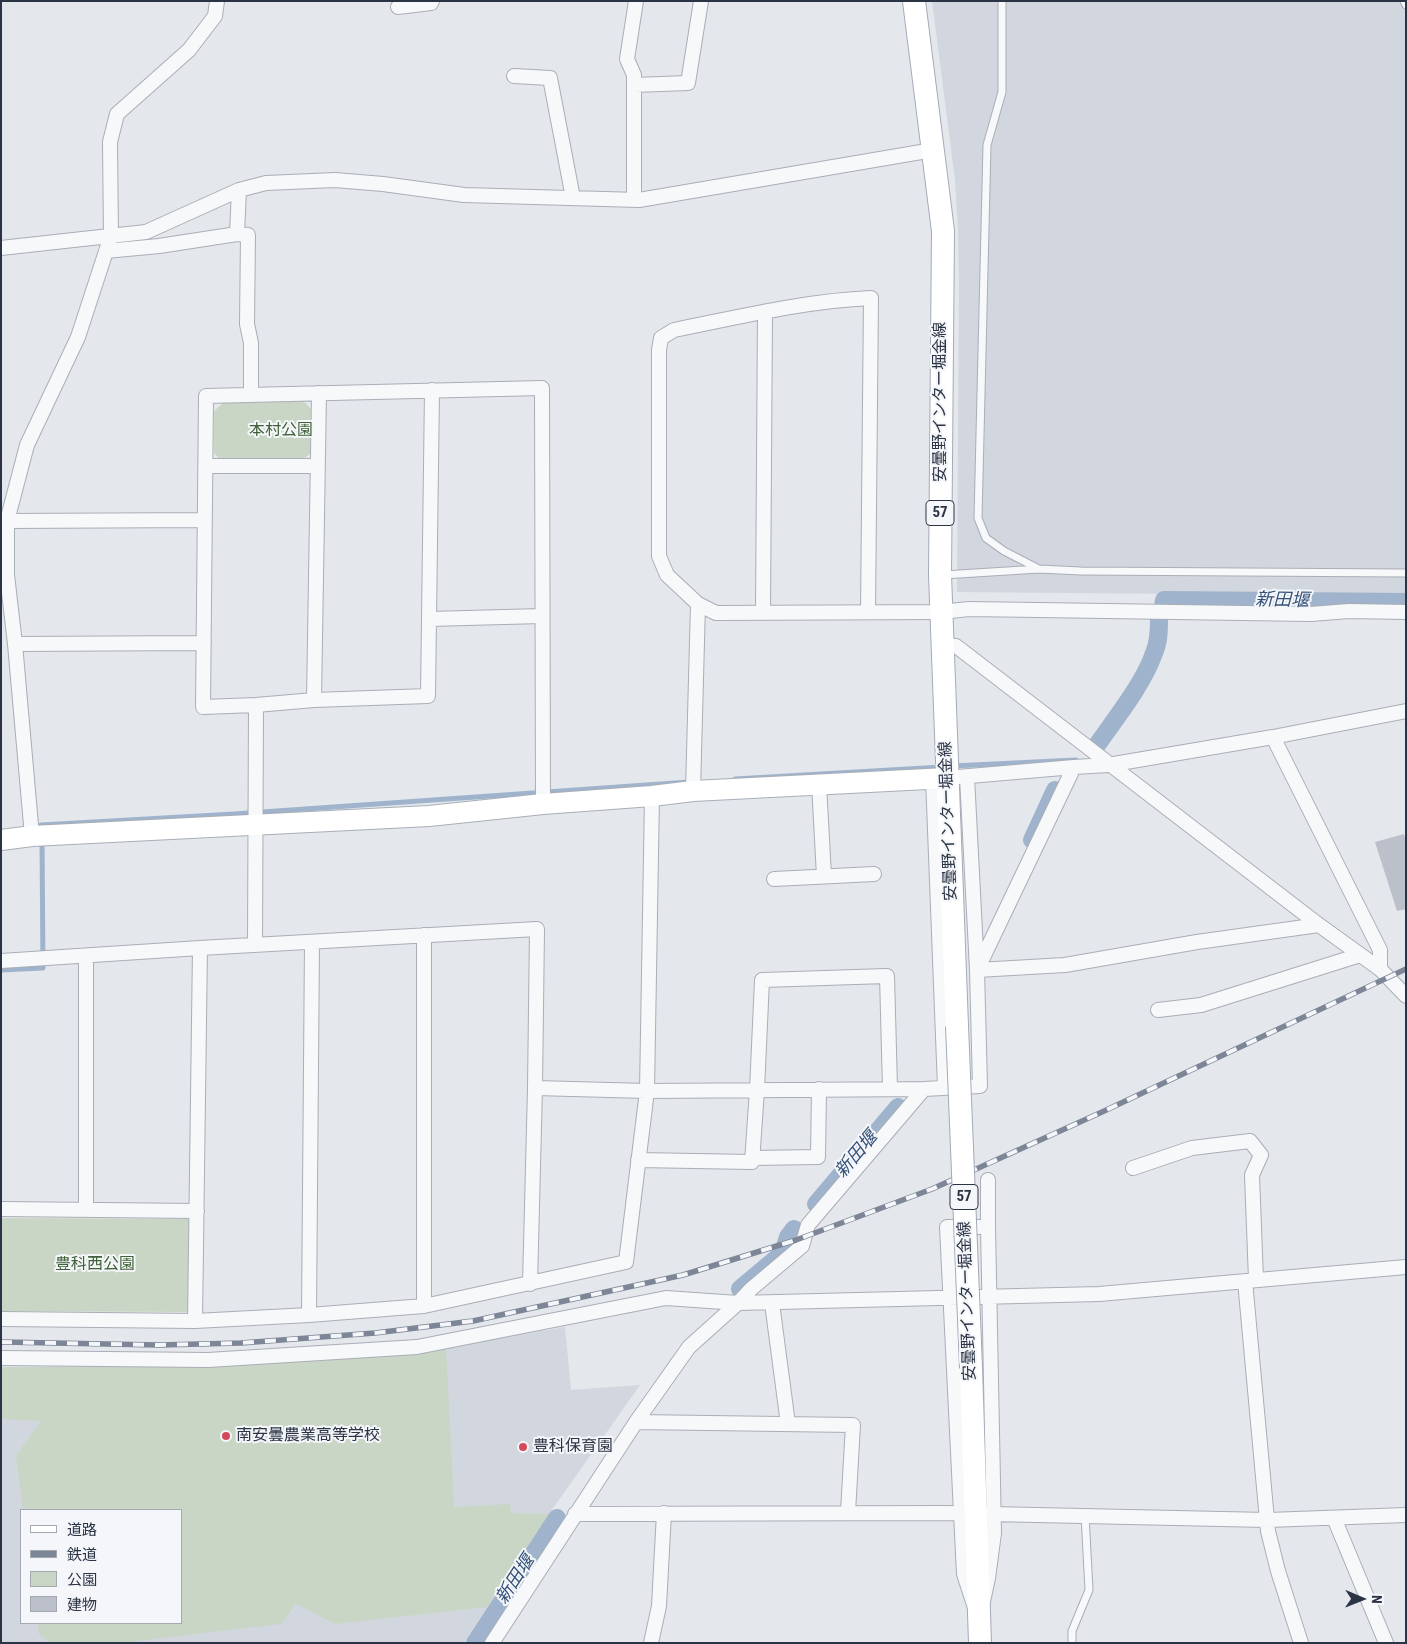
<!DOCTYPE html>
<html>
<head>
<meta charset="utf-8">
<style>
  body { margin:0 }
  #map { position:relative; width:1407px; height:1644px; overflow:hidden; background:#e4e7ec; font-family:"Roboto Condensed","Noto Sans JP",sans-serif }
  canvas { display:block }
  .frame { position:absolute; inset:0; border:2px solid #2b3445; pointer-events:none }
  .legend { position:absolute; left:20px; top:1509px; width:162px; height:115px; box-sizing:border-box; background:#f4f6f9; border:1px solid #a4a8b1; margin:0; padding:6px 9px; list-style:none; font-size:15px; color:#2b3445 }
  .legend li { display:flex; align-items:center; gap:10px; height:25px }
  .legend b { width:25px; border:1px solid #a4a8b1 }
  .north { position:absolute; left:1337px; top:1574px; width:50px; height:50px; -webkit-text-stroke:4px #f4f6f9; paint-order:stroke; rotate:91deg; font-size:14px; font-weight:700; line-height:20px; text-align:center; color:#2b3445 }
  .north::after { content:''; display:block; margin:auto; width:18px; height:22px; background:#2b3445; clip-path:polygon(50% 0,100% 100%,50% 72%,0 100%) }
</style>
</head>
<body>
<div id="map">
<canvas width="1407" height="1644"></canvas>
<div class="frame"></div>
<ul class="legend">
<li><b style="height:6px;background:#fff"></b>道路</li>
<li><b style="height:6px;background:#7d8696"></b>鉄道</li>
<li><b style="height:14px;background:#c9d6c5"></b>公園</li>
<li><b style="height:14px;background:#bbc0ca"></b>建物</li>
</ul>
<div class="north">N</div>
</div>
<script>
const g = document.querySelector('canvas').getContext('2d');
g.lineJoin = 'round';
function fillPath(path, color) { g.fillStyle = color; g.fill(path, 'evenodd'); }
function trace(path, color, width, dash) { g.strokeStyle = color; g.lineWidth = width; g.lineCap = dash ? 'butt' : 'round'; g.setLineDash(dash || []); g.stroke(path); }
function label(font, color, halo, rows, align = 'center') {
  g.font = font + ' "Roboto Condensed","Noto Sans JP",sans-serif'; g.lineWidth = 4; g.setLineDash([]); g.textBaseline = 'middle'; g.strokeStyle = halo; g.fillStyle = color; for (const [text, x, y, turn = 0] of rows) {
    g.save(); g.translate(x, y); g.rotate((+turn || 0) * Math.PI / 180); g.textAlign = isNaN(turn) ? turn : align; if (halo) g.strokeText(text, 0, 0); g.fillText(text, 0, 0); g.restore();
  }
}
fillPath(new Path2D(`
  M932 1H1406V596L957 592 959 277 958 230 955 180Z
  M565 1327 571 1390 640 1385 549 1514 464 1643H1V1367L216 1366 335 1360 446 1347ZM21 1510H181V1623H21Z`), '#d2d6de');
fillPath(new Path2D(`
  M303 401 311 409 310 454 302 460H220L214 453V411L223 403Z
  M1 1218 189 1219 188 1312 1 1311Z
  M446 1347 454 1507 510 1504 511 1513 549 1514 487 1607 335 1624 296 1604 281 1624 120 1643H50L39 1634 38 1623H181V1510H23L16 1456 41 1421 1 1419V1367L216 1366 335 1360Z`), '#c9d6c5');
trace(new Path2D(`
  M953 766 1076 760
  M735 779 942 767
  M42 832 41 825 234 814 689 782
  M1 970 43 968 42 840`), '#9fb4cc', 5);
trace(new Path2D(`
  M1163 606 1164 600 1406 602
  M1097 745C1115 719 1144 683 1154 653 1159 642 1159 630 1159 619
  M1032 840 1055 790
  M816 1204 898 1107
  M740 1289 783 1253 788 1237 794 1229
  M475 1643 557 1518`), '#9fb4cc', 18);
fillPath(new Path2D(`
  M1404 834 1406 842V909L1397 911 1375 842Z`), '#bbc0ca');
const lane = new Path2D(`
  M1002 1V92L987 145 978 518 986 538 1004 551 1039 569
  M1404 1 1406 5
  M943 575 1039 569 1081 571 1406 573
  M1072 1643V1631L1089 1590 1085 1515`);
const street = new Path2D(`
  M398 7 431 3 432 1
  M514 76 550 78 573 198
  M634 85 688 83 701 1
  M634 200V75L627 59 636 1
  M237 234 239 190
  M1 248 146 232 239 190 266 183 335 180 383 184 464 195 639 200 933 150
  M106 251 159 246 237 234 248 235 247 324 251 343V395
  M206 466H318
  M7 521 205 520
  M698 604 667 575 659 556V350L661 338 674 330C739 317 804 301 871 298L868 612
  M763 612 765 312
  M542 616 429 619 428 696 314 700 256 705 203 707 206 396 542 388 543 804
  M429 619 432 390
  M15 644 204 643
  M942 645 956 646 1319 925 1380 969 1406 996
  M314 700 319 393
  M1273 737 1380 950V969
  M958 777 1074 767
  M933 778 945 1088
  M819 784 824 876
  M693 791 698 604 716 613 941 612 969 609 1311 614 1349 611 1406 612
  M32 836 15 644 7 575V521L27 445 78 337 111 236 110 142 117 114 189 50 215 16 217 1
  M774 879 874 874
  M424 935V1306
  M255 945 256 705
  M1 961 200 948 537 929 535 1088 530 1284
  M978 968 1074 767 1108 765 1273 737 1406 711
  M977 970 1065 965 1197 942 1319 925
  M1158 1010 1201 1005 1360 955
  M535 1088 647 1091 924 1089 980 1086 977 970 967 777
  M752 1158 818 1157 819 1089
  M638 1160 752 1162 757 1090 762 980 887 976 890 1088
  M1133 1168 1192 1148 1250 1141 1261 1155 1252 1175 1256 1280
  M1 1209 197 1211
  M86 1209V956
  M947 1227H988L994 1533 988 1578 979 1620 964 1574Z
  M988 1227V1180
  M1245 1281 1268 1531 1278 1571 1301 1643
  M772 1303 788 1424
  M309 1315 312 942
  M1 1319 195 1321 309 1315 424 1306 626 1262 647 1091 652 796
  M195 1321 200 948
  M1 1358 208 1360 417 1347 666 1298 738 1303 1099 1294 1406 1267
  M636 1422 853 1425 848 1512
  M575 1514 944 1513 1268 1520 1406 1515
  M1334 1518 1386 1643
  M492 1643 636 1422 689 1347 738 1303 751 1289 802 1246 808 1225 924 1089
  M651 1643 659 1606 664 1513`);
const secondary = new Path2D(`
  M1 840 32 836 429 816 543 804 652 796 693 791 947 778`);
const primary = new Path2D(`
  M914 1 943 231 940 575 957 1026
  M971 1368 980 1643`);
trace(lane, '#a9aeb7', 9);
trace(street, '#a9aeb7', 16);
trace(secondary, '#a9aeb7', 22);
trace(primary, '#a3abb8', 24);
trace(lane, '#f7f8fa', 7);
trace(street, '#f7f8fa', 14);
trace(secondary, '#fff', 20);
trace(primary, '#fff', 22);
const rail = new Path2D(`
  M1 1342 159 1345 241 1343 375 1333 473 1321 683 1275 796 1240 932 1189 1102 1112 1406 969`);
trace(rail, '#7d8696', 5.5);
trace(rail, '#f4f6f9', 4, [11]);
const primaryBridge = new Path2D(`
  M957 1026 971 1368`);
trace(primaryBridge, '#a3abb8', 24, []);
trace(primaryBridge, '#fff', 22);
for (const [x, y, r, color] of [
  [226,1436,5,"#d1495b"],
  [523,1447,5,"#d1495b"]
]) { const dot = new Path2D(); dot.arc(x, y, r, 0, 2 * Math.PI); g.fillStyle = color; g.fill(dot); trace(dot, '#f4f6f9', 2); }
for (const [x, y, w] of [
  [940,513,28],
  [964,1197,28]
]) { const box = new Path2D(); box.roundRect(x - w / 2, y - 12.5, w, 25, 4); g.fillStyle = '#f4f6f9'; g.fill(box); trace(box, '#2b3445', 1); }
label('bold 15px', '#2b3445', null, [
  ["57",940,513],
  ["57",964,1197]
]);
label('16px', '#2b3445', '#f4f6f9', [
  ["安曇野インター堀金線",941,402,-90],
  ["安曇野インター堀金線",949,821,-92],
  ["安曇野インター堀金線",968,1301,-92]
]);
label('16px', '#3f6138', '#f4f6f9', [
  ["本村公園",281,431],
  ["豊科西公園",95,1265]
]);
label('16px', '#2b3445', '#f4f6f9', [
  ["南安曇農業高等学校",236,1436],
  ["豊科保育園",533,1447]
], 'left');
label('italic 18px', '#34527a', '#f4f6f9', [
  ["新田堰",1282,601,1],
  ["新田堰",857,1155,-50],
  ["新田堰",516,1580,-57]
]);
</script>
</body>
</html>
